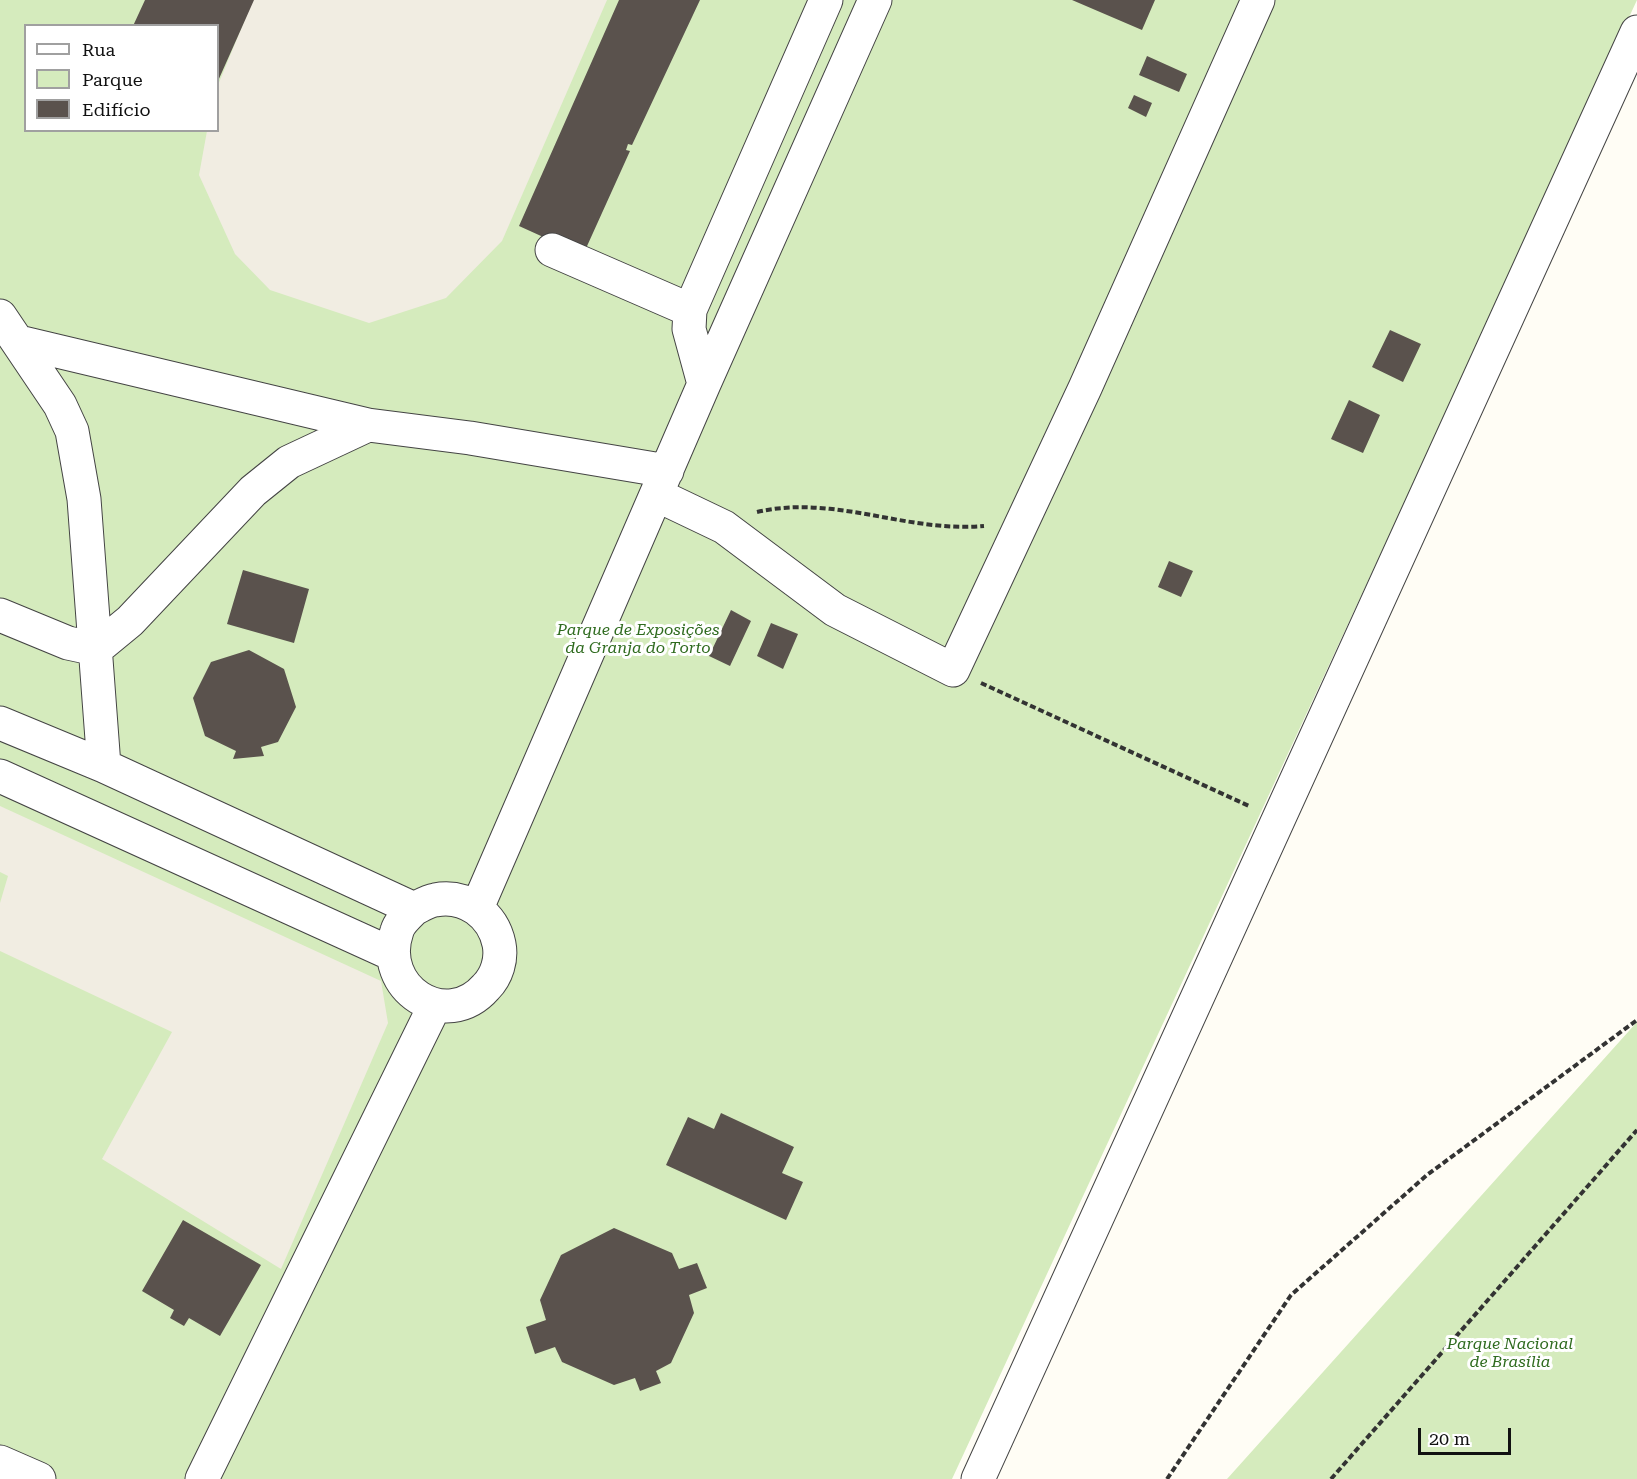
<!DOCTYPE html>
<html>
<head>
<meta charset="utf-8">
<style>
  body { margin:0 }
  #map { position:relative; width:1637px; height:1479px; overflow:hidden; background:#fffdf5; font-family:"Roboto Serif",serif }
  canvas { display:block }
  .legend { position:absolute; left:24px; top:24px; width:195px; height:108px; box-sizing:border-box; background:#fff; border:2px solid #a0a0a0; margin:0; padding:8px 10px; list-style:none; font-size:18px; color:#111 }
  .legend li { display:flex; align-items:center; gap:12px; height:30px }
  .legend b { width:30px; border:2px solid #a0a0a0 }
  .scale { position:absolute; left:1418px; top:1428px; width:93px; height:27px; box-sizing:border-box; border:3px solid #111; border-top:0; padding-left:8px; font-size:18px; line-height:21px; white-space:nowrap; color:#111; -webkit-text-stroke:4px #fff; paint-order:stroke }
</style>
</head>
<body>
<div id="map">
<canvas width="1637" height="1479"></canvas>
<ul class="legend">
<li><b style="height:8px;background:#fff"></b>Rua</li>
<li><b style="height:16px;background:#d5ebbd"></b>Parque</li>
<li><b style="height:16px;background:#5a524d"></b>Edifício</li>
</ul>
<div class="scale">20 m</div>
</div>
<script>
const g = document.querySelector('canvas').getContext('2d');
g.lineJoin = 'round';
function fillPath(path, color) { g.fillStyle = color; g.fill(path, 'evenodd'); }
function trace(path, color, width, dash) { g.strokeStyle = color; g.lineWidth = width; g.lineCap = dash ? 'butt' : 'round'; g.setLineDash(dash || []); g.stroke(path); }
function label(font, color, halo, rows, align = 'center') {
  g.font = font + ' "Roboto Serif",serif'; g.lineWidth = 6; g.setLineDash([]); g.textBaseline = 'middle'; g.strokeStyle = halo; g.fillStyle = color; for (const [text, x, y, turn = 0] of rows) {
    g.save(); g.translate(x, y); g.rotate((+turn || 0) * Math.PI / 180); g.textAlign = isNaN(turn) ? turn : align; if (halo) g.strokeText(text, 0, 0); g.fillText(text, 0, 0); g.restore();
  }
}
fillPath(new Path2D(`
  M0 0H1637L952 1479H0ZM26 26H218V130H26Z
  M1637 1022V1479H1227Z`), '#d5ebbd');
fillPath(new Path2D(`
  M253 0H607L502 241 446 298 369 323 270 290 235 254 199 175 207 131 218 130V85Z
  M0 806 381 981 388 1023 281 1269 102 1159 172 1032 0 951V903L8 876 0 872Z`), '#f1ede2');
fillPath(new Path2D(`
  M145 0H254L218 81V26H133Z
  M619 0H700L632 145 628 144 626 150 630 151 583 255 519 226Z
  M1072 0H1155L1142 30Z
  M1147 56 1187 74 1179 92 1139 75Z
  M1134 95 1152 103 1146 117 1128 108Z
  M1390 330 1421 344 1403 382 1372 367Z
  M1349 400 1380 415 1363 453 1331 439Z
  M1169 561 1193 571 1181 597 1158 587Z
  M243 570 309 589 294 643 227 624Z
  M731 610 751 621 730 666 709 656Z
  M771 623 798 634 783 669 757 656Z
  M249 650 284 669 296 707 278 742 261 747 264 756 233 759 236 751 205 736 193 698 211 662Z
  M721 1113 794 1147 782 1173 803 1182 786 1220 666 1165 688 1117 714 1129Z
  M183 1220 261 1265 220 1336 189 1318 184 1326 170 1318 174 1310 142 1291Z
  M614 1228 672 1253 679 1269 697 1263 707 1288 689 1295 694 1313 671 1363 656 1371 661 1383 640 1391 635 1378 614 1385 562 1362 555 1347 535 1354 526 1327 546 1320 540 1300 561 1255Z`), '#5a524d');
const minor = new Path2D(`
  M552 250 690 310
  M0 316 60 405 72 431 84 499 104 766
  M19 342 368 425 470 438 667 471
  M704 384 689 329 690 310 826 0
  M657 495 724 527 835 610 953 670 1085 388 1258 0
  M0 615 68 643 96 649 130 621 253 491 289 462 368 425
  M0 723 104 766 414 909C420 906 428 901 435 900 466 894 493 915 499 944 502 959 497 976 486 987 446 1033 377 988 397 931 399 923 408 915 414 909
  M0 776 392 954
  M477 908 704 384 875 0
  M0 1462 39 1479
  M202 1479 435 1005
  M978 1479 1637 32`);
trace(minor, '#444', 35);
trace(new Path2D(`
  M757 512C835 494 906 533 984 526
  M981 683 1249 806
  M1167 1479 1291 1295 1427 1175 1637 1020
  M1331 1479 1637 1130`), '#333', 4, [6, 3]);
trace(minor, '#fff', 33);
label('italic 16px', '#2f6b1f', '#fff', [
  ["Parque de Exposições",638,630],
  ["da Granja do Torto",638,648],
  ["Parque Nacional",1510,1344],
  ["de Brasília",1510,1362]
]);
</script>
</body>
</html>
